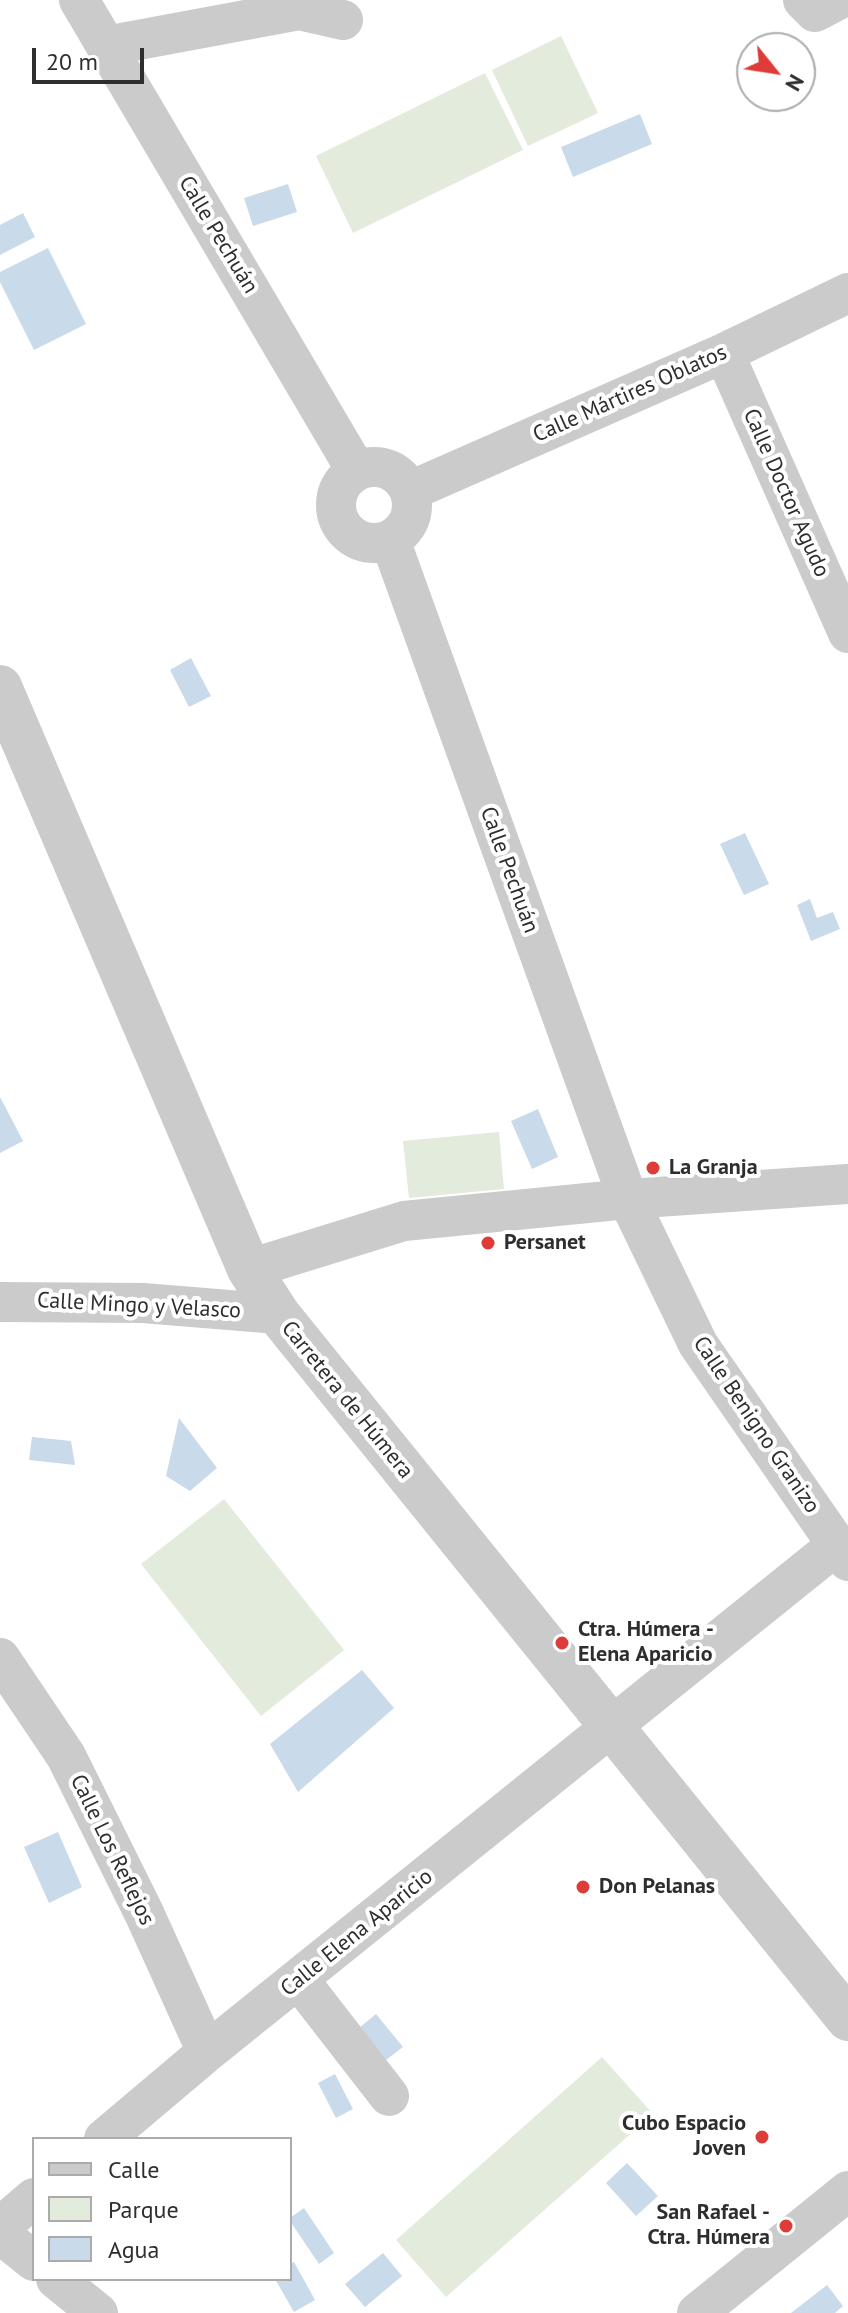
<!DOCTYPE html>
<html>
<head>
<meta charset="utf-8">
<style>
  body { margin:0 }
  #map { position:relative; width:848px; height:2313px; overflow:hidden; background:#fff; font-family:"PT Sans",sans-serif }
  canvas { display:block }
  .legend { position:absolute; left:32px; top:2137px; width:260px; height:144px; box-sizing:border-box; background:#fff; border:2px solid #ababab; margin:0; padding:10px 14px; list-style:none; font-size:24px; color:#2e2e2e }
  .legend li { display:flex; align-items:center; gap:16px; height:40px }
  .legend b { width:40px; border:2px solid #ababab }
  .north { position:absolute; left:736px; top:32px; width:80px; height:80px; box-sizing:border-box; background:#fff; border:2px solid #ababab; border-radius:50%; rotate:120deg; font-size:22px; font-weight:700; line-height:32px; text-align:center; color:#2e2e2e }
  .north::after { content:''; display:block; margin:auto; width:28px; height:36px; background:#dd3c38; clip-path:polygon(50% 0,100% 100%,50% 72%,0 100%) }
  .scale { position:absolute; left:32px; top:48px; width:112px; height:36px; box-sizing:border-box; border:4px solid #2e2e2e; border-top:0; padding-left:10px; font-size:24px; line-height:28px; white-space:nowrap; color:#2e2e2e; -webkit-text-stroke:6px #fff; paint-order:stroke }
</style>
</head>
<body>
<div id="map">
<canvas width="848" height="2313"></canvas>
<ul class="legend">
<li><b style="height:10px;background:#cbcbcb"></b>Calle</li>
<li><b style="height:22px;background:#e3ebdc"></b>Parque</li>
<li><b style="height:22px;background:#c9daea"></b>Agua</li>
</ul>
<div class="north">N</div>
<div class="scale">20 m</div>
</div>
<script>
const g = document.querySelector('canvas').getContext('2d');
g.lineJoin = 'round';
function fillPath(path, color) { g.fillStyle = color; g.fill(path, 'evenodd'); }
function trace(path, color, width, dash) { g.strokeStyle = color; g.lineWidth = width; g.lineCap = dash ? 'butt' : 'round'; g.setLineDash(dash || []); g.stroke(path); }
function label(font, color, halo, rows, align = 'center') {
  g.font = font + ' "PT Sans",sans-serif'; g.lineWidth = 8; g.setLineDash([]); g.textBaseline = 'middle'; g.strokeStyle = halo; g.fillStyle = color; for (const [text, x, y, turn = 0] of rows) {
    g.save(); g.translate(x, y); g.rotate((+turn || 0) * Math.PI / 180); g.textAlign = isNaN(turn) ? turn : align; if (halo) g.strokeText(text, 0, 0); g.fillText(text, 0, 0); g.restore();
  }
}
fillPath(new Path2D(`
  M561 36 598 113 528 146 492 70Z
  M485 73 523 150 353 233 316 156Z
  M499 1132 504 1189 409 1198 403 1141Z
  M224 1499 344 1650 261 1716 141 1564Z
  M602 2057 653 2114 446 2297 396 2240Z`), '#e3ebdc');
fillPath(new Path2D(`
  M640 114 652 144 573 177 561 147Z
  M288 184 297 212 253 226 244 198Z
  M23 213 35 237 0 255V225Z
  M48 248 86 324 34 350 0 282V272Z
  M191 658 211 696 189 707 170 670Z
  M745 833 769 884 744 895 720 844Z
  M810 899 817 918 833 912 840 929 811 941 797 905Z
  M0 1097 23 1141 0 1153Z
  M538 1109 558 1157 532 1169 511 1121Z
  M179 1418 217 1468 190 1491 166 1476Z
  M32 1437 71 1441 75 1465 29 1460Z
  M362 1670 394 1708 298 1792 270 1744Z
  M58 1832 82 1887 49 1903 24 1847Z
  M376 2014 403 2047 386 2060 359 2028Z
  M335 2074 353 2109 336 2118 318 2083Z
  M627 2163 658 2196 636 2216 606 2183Z
  M304 2208 334 2253 319 2264 290 2221V2218Z
  M383 2253 402 2276 365 2307 345 2284Z
  M294 2262 315 2300 294 2312 275 2279H290V2264Z
  M827 2285 843 2306 835 2313H791Z`), '#c9daea');
trace(new Path2D(`
  M79 0 356 470
  M803 0 815 12 838 0
  M106 46 299 10 343 20
  M724 353 848 633
  M336 505a38 38 0 1 1 76 0a38 38 0 1 1-76 0Z
  M410 491 724 353 848 293
  M390 540 628 1199 698 1344 848 1561
  M249 1269 404 1221 628 1199 848 1184
  M0 1302 143 1303 278 1314
  M0 1658 66 1756 144 1913 207 2052
  M299 1980 389 2096
  M104 2139 207 2052 837 1545
  M0 2227 34 2198
  M0 2234 34 2261
  M56 2279 98 2313
  M697 2313 848 2191`), '#cbcbcb', 40);
trace(new Path2D(`
  M0 687 249 1269 278 1314 848 2019`), '#cbcbcb', 44);
for (const [x, y, r, color] of [
  [653,1168,8,"#dd3c38"],
  [488,1243,8,"#dd3c38"],
  [562,1643,8,"#dd3c38"],
  [583,1887,8,"#dd3c38"],
  [762,2137,8,"#dd3c38"],
  [786,2226,8,"#dd3c38"]
]) { const dot = new Path2D(); dot.arc(x, y, r, 0, 2 * Math.PI); g.fillStyle = color; g.fill(dot); trace(dot, '#fff', 3); }
label('22px', '#2e2e2e', '#fff', [
  ["Calle Pechuán",218,235,59],
  ["Calle Mártires Oblatos",630,394,-24],
  ["Calle Doctor Agudo",786,493,66],
  ["Calle Pechuán",509,870,70],
  ["Calle Mingo y Velasco",139,1306,3],
  ["Carretera de Húmera",347,1400,51],
  ["Calle Benigno Granizo",756,1425,56],
  ["Calle Los Reflejos",112,1850,64],
  ["Calle Elena Aparicio",357,1933,-39]
]);
label('bold 22px', '#2e2e2e', '#fff', [
  ["La Granja",669,1168],
  ["Persanet",504,1243],
  ["Ctra. Húmera -",578,1630],
  ["Elena Aparicio",578,1655],
  ["Don Pelanas",599,1887],
  ["Cubo Espacio",746,2124,"right"],
  ["Joven",746,2149,"right"],
  ["San Rafael -",770,2213,"right"],
  ["Ctra. Húmera",770,2238,"right"]
], 'left');
</script>
</body>
</html>
